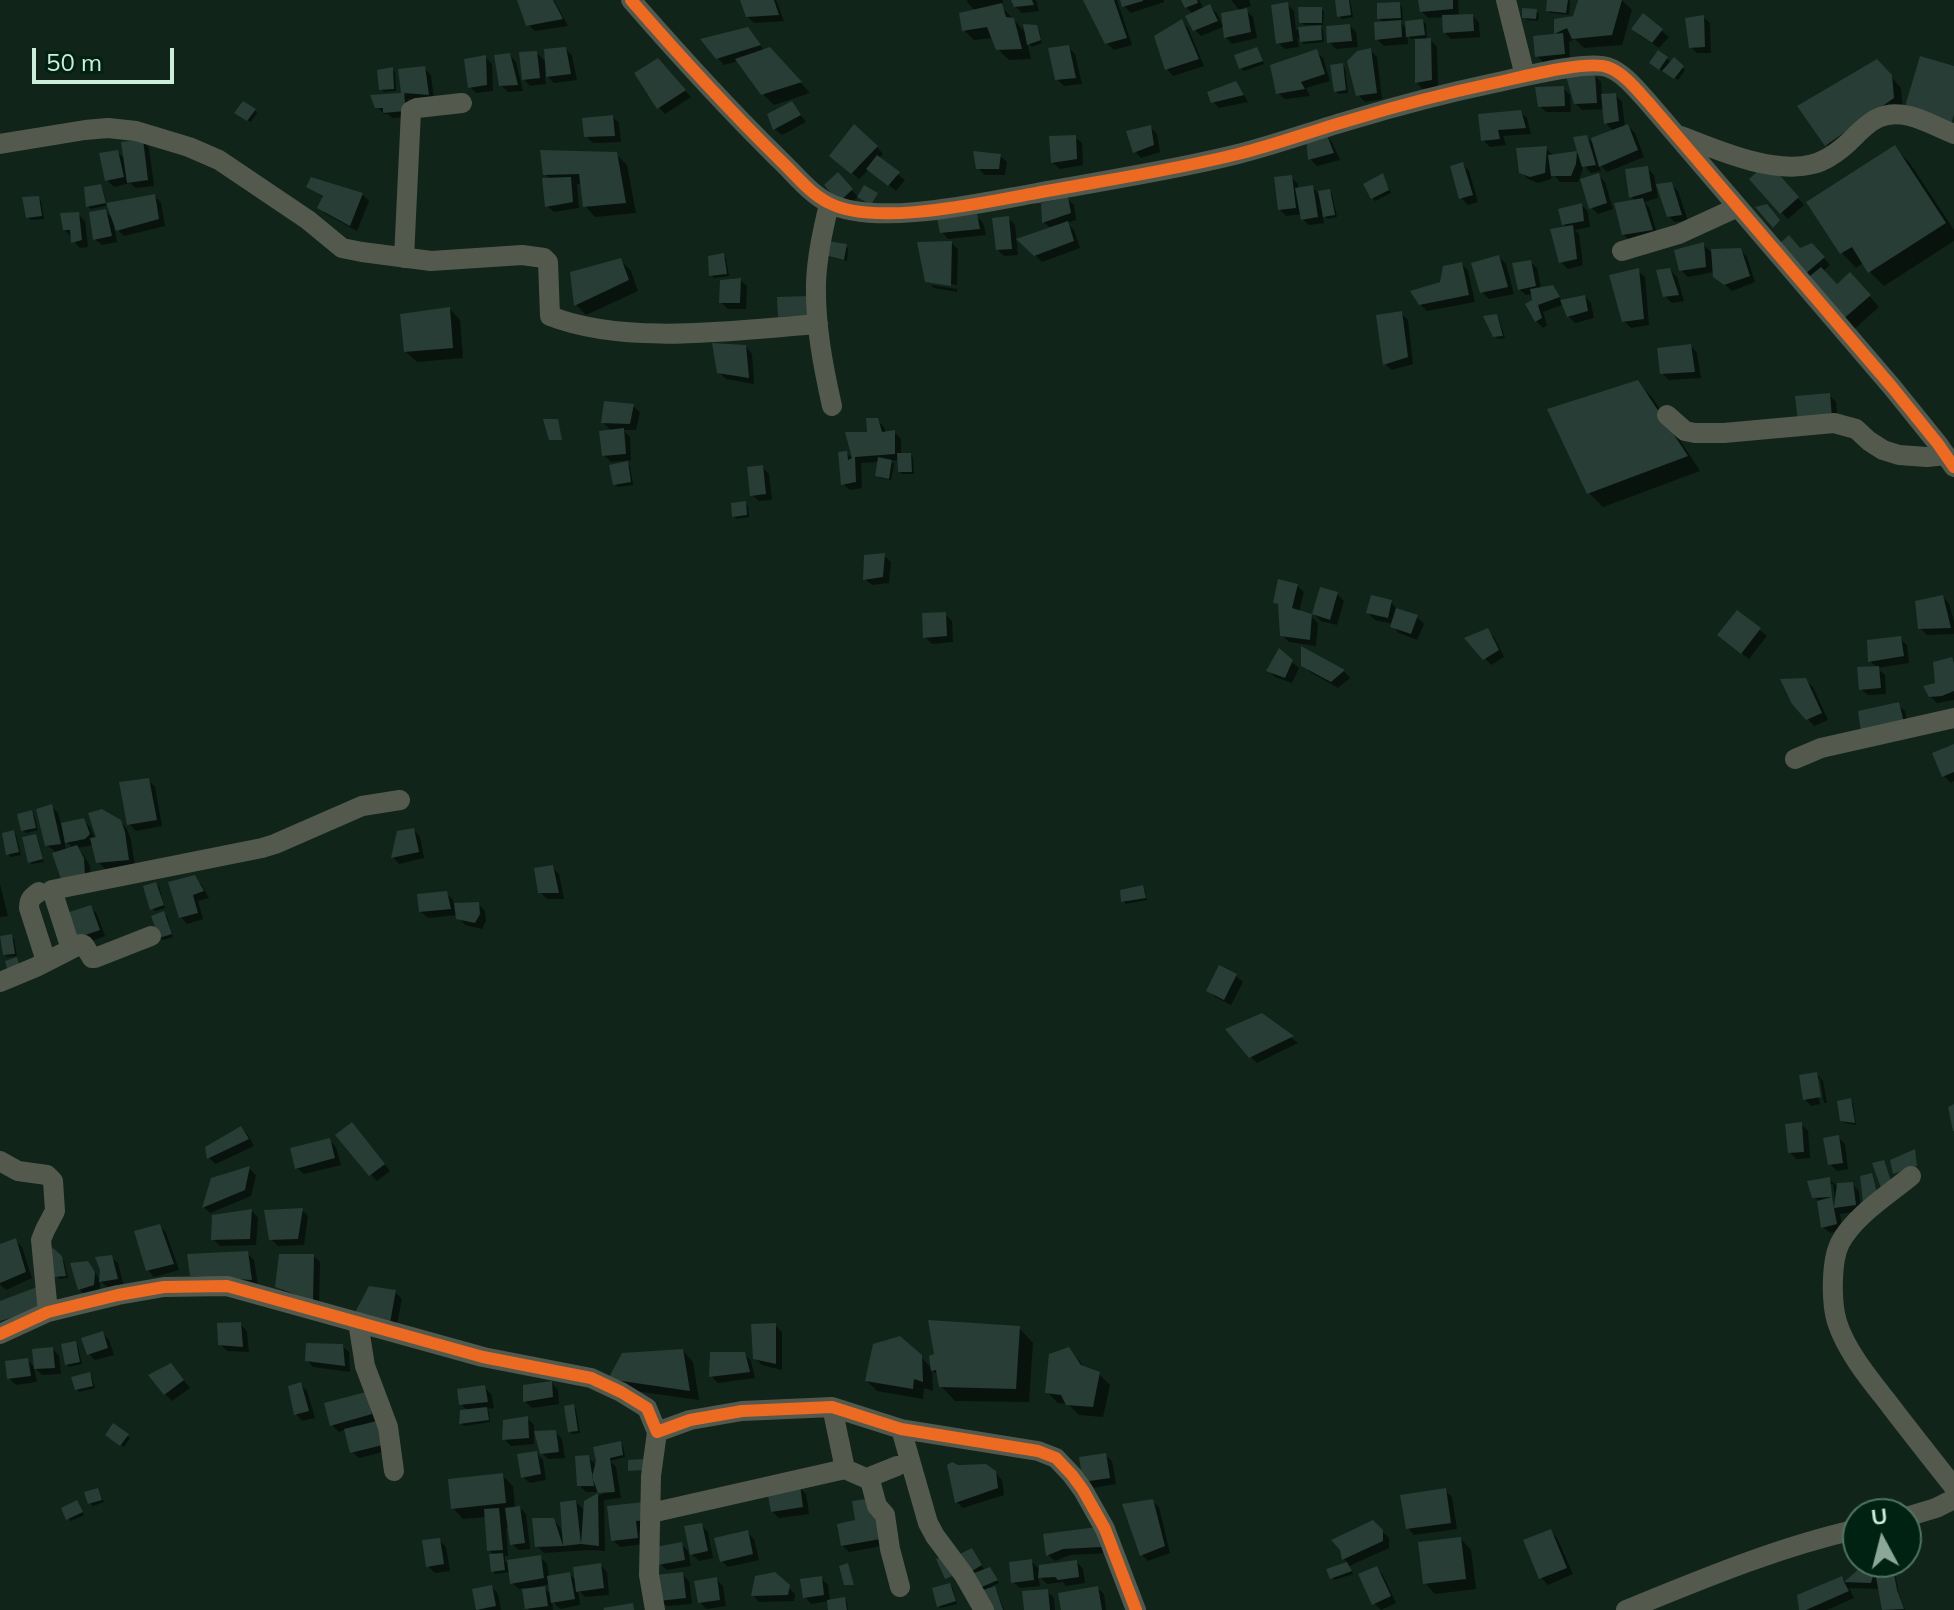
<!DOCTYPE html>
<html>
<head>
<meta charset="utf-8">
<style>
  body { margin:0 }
  #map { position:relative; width:1954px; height:1610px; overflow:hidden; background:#10241a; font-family:Mulish,sans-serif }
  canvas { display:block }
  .north { position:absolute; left:1842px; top:1498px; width:80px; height:80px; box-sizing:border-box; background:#002212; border:2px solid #527462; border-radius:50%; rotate:353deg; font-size:22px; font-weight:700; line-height:32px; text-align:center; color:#cdeeda }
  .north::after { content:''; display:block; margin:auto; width:28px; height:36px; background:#8ba797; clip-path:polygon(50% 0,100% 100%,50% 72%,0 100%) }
  .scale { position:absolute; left:32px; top:48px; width:142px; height:36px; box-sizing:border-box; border:4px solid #cdeeda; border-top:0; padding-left:10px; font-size:24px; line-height:28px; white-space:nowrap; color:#cdeeda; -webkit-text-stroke:6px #002212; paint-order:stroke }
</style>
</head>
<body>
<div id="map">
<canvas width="1954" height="1610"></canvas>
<div class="north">U</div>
<div class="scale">50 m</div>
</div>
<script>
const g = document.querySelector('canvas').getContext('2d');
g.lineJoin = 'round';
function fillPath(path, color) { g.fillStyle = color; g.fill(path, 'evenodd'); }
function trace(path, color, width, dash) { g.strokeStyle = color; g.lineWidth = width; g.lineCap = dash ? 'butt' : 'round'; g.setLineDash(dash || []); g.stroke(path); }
fillPath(new Path2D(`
  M519 0H554L568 26 535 31 528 24Z
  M742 0H776L784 21 754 23 747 16Z
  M967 0H1003V4L1000 5 1027 34 1036 27 1039 30 1042 43 1032 47 1027 42 1031 59 1009 60 998 49 993 38 974 40 964 30 975 11 968 3Z
  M1013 0H1036L1039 11 1022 13 1015 6Z
  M1086 0H1117L1132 45 1114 50 1107 43Z
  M1122 0H1164V2L1131 13 1124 6Z
  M1183 0H1199L1204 10 1210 7 1217 13 1223 27 1201 36 1194 29 1193 14 1186 7Z
  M1231 0H1249L1251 6 1243 8 1253 17 1257 38 1232 44 1226 37 1241 12Z
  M1337 0H1350L1353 17 1342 19 1339 16Z
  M1420 0H1458L1459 17 1473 16 1479 23 1480 37 1451 39 1444 32V17L1428 18 1422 12Z
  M1549 0H1569L1570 2 1569 15 1550 13 1548 10Z
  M1576 0H1622L1632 10 1622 45 1584 48 1575 39 1569 42 1570 60 1544 63 1537 56 1559 35 1556 33V21L1576 17 1580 1Z
  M1287 4 1294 11 1296 30 1317 28 1316 25H1304L1301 22 1321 9 1324 12 1323 25H1318L1323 30 1324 42 1304 44 1297 37 1299 47 1285 49 1278 43Z
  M1400 4 1402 7 1403 20H1398L1408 30 1423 21 1426 24 1427 40H1430L1437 47 1438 87 1423 89 1417 83V38L1411 39 1407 34 1408 44 1384 46 1377 39 1384 23 1379 18Z
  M1536 11 1539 14 1538 21 1527 20 1524 17Z
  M1644 16 1669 37 1659 48 1640 36 1633 29Z
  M1703 17 1710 23 1711 53H1697L1691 47Z
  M1182 22 1188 28 1204 66 1173 76 1167 69Z
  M1350 26 1356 32 1358 47 1336 49 1329 42Z
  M754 36 764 51 780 60 810 93 774 105 763 94 738 61 724 65 718 58Z
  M1068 47 1075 54 1082 84 1064 86 1057 79Z
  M566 49 572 56 577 80 554 83 545 74 546 84 530 86 524 79 537 53 547 63Z
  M1257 49 1264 64 1244 71 1241 68Z
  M1370 50 1377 57 1382 99 1365 102 1358 95Z
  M1316 52 1323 58 1330 81 1306 88 1310 96 1285 99 1278 93Z
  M510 55 516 62 523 91 508 92 501 85Z
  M485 57 492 64 493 91 476 93 470 87Z
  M1667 58 1671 63 1674 60 1685 70 1678 80 1654 66Z
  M657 61 691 97 665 114 659 107Z
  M1342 65 1345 68 1348 93 1338 94 1336 91Z
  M424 68 431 75 434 100 407 99 410 102 412 117 392 118 388 114H384L377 107 373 97 406 95 403 92Z
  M392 69 395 72 396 91 384 92 381 89Z
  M1887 72 1901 88 1903 109 1837 155 1827 145Z
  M1594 75 1601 82 1602 96 1615 95 1622 102 1625 128 1628 126 1635 133 1644 157 1607 172 1599 164 1601 171 1591 173 1583 164 1582 172 1578 182H1560L1552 173 1551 179 1538 183 1528 179 1521 172 1546 148 1554 156 1580 153 1587 137 1595 146 1614 132 1606 123 1605 109 1582 110 1575 103Z
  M1235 84 1242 91 1248 102 1219 108 1213 101Z
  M1563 88 1570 95 1571 112H1546L1540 106Z
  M791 103 806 122 782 135 775 129Z
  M255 110 257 113 251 122 239 116Z
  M1520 112 1527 118 1531 134 1503 136 1506 145 1490 147 1483 140Z
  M613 117 619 123 621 142 593 143 586 136Z
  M1150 127 1157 134 1160 152 1141 158 1135 151Z
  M1325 135 1332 142 1340 160 1317 166 1310 159 1308 141Z
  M1075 137 1082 143 1083 165 1060 169 1053 163Z
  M143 141 149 148 154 186 136 188 130 183 114 187 107 180 117 152 126 160Z
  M877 147 883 154 878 159 905 180 896 191 869 169 859 179 839 162Z
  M1895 148 1909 162 1954 230V241L1884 286 1870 272 1864 262 1856 268 1842 253 1809 203Z
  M616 154 627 165 636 213 595 217 585 206 582 184H577L579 208 554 212 547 206 551 180 545 174Z
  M1000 156 1007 162 1005 175H985L978 168Z
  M1463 164 1469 171 1478 202 1468 205 1461 198Z
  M1647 168 1654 175 1658 198 1644 202 1649 207 1658 237 1630 241 1623 234 1636 201 1631 197Z
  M1774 172 1804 205 1788 219 1781 212Z
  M838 175 858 197 847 207 826 185Z
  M1598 175 1605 182 1613 209 1598 214 1591 207Z
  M1383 176 1391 193 1375 201 1373 198Z
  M1291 177 1298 184V190L1312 187 1318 193 1330 191 1332 194 1337 217 1328 219 1322 214 1324 223 1309 225 1302 219V214L1286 216 1280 210Z
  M312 180 362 194 369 201 357 231 326 214 319 208 324 198 308 186Z
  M1671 184 1678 191 1688 221 1675 222 1668 216Z
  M100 187 103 190 107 205 155 196 161 203 165 226 124 236 114 226 117 242 102 245 95 239 106 212 114 220 109 205 91 209 88 207Z
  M38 198 41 201 44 219 31 220 28 217Z
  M1067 199 1074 205 1076 220 1067 223 1074 230 1080 248 1042 262 1020 240 1051 229 1044 222Z
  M1582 205 1588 212 1590 227 1575 230 1579 234 1583 265 1568 269 1561 262 1567 228 1564 224Z
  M78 214 85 221 88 247 80 248 65 230Z
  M976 216 983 223 986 235 948 239 942 232Z
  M1008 218 1015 225 1018 255 1004 256 998 250Z
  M951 243 958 249 957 285 930 281V284L927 281Z
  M1703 244 1710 251 1740 250 1747 257 1755 282 1732 291 1715 276 1714 272 1688 277 1681 270Z
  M846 246 848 249 847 261 829 257 826 255Z
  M1800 250 1819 252 1830 265 1823 271 1838 286H1861L1879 307 1853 330 1806 274Z
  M723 255 726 258 729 276 714 278 711 275Z
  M1499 257 1506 264 1514 294 1489 299 1482 292Z
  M620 260 631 271 638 291 586 315 576 305Z
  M1530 262 1537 268 1541 289 1552 287 1563 302 1585 297 1591 303 1594 318 1575 323 1568 316 1564 304 1543 312 1547 325 1543 328 1536 321 1533 294 1526 295 1519 289Z
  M1462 264 1468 271 1475 302 1427 311 1420 304Z
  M1670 270 1677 277 1684 301 1672 303 1665 296Z
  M1638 271 1645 277 1649 325 1631 328 1624 321Z
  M740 280 747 286 746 309H728L721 302Z
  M931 285 957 289V292L934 288Z
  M450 309 460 320 463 358 417 362 406 352Z
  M1401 313 1408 320 1413 364 1392 370 1385 364Z
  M1496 316 1499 319 1505 338 1498 339 1495 336Z
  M1691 346 1697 353 1701 378 1669 380 1662 373Z
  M746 347 752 354 754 384 726 379 719 372Z
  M1637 382 1652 397 1700 471 1603 507 1589 493Z
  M1829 395 1836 402 1838 424 1806 427Z
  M633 406 640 412 636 430H623L630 437 631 460 611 462 604 455 612 432 603 422Z
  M877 420 884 427 886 433 894 432 901 439V455H911L913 458 914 474H902L900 472 899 460 891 461 894 464 891 480 880 478 877 475 879 462 861 463 862 488 850 490 843 484 846 453 855 461 847 434H869Z
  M628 464 630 466 633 485 618 487 615 484Z
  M762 467 769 474 772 500 759 501 752 495Z
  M745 504 748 506 749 517 737 519 734 516Z
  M884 556 891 562 889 583 872 585 865 579Z
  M1297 586 1304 592 1299 612 1311 616 1318 623 1316 646 1289 642 1282 635 1281 608 1275 602Z
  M1337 594 1344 601 1337 625 1321 621 1314 614Z
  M1943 597 1949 604 1954 622V634L1927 635 1920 628Z
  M1391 602 1397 610 1417 617 1424 624 1417 640 1399 633 1392 626 1393 624 1375 620 1368 613Z
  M1737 612 1767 636 1749 659 1726 642Z
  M945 614 952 621 953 642 932 644 925 637Z
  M1487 630 1494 637 1504 657 1491 665 1485 658Z
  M1900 639 1907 645 1909 663 1877 668 1885 675 1886 694 1868 695 1861 689 1877 668 1870 661Z
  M1303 649 1344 671 1350 678 1338 688 1310 672 1303 665Z
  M1952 659 1954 661V700L1937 703 1930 696Z
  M1292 662 1299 668 1292 683 1275 677 1269 671Z
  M1805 680 1813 687 1828 720 1814 726 1808 719Z
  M1898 705 1905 711 1909 729 1870 738Z
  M1954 747V781L1951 783 1944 776Z
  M148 780 155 787 162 826 136 831 129 824Z
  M51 806 58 813 61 825 83 820 90 827 95 839 120 821 127 829 131 840 135 866 105 869 98 862 94 845 77 848 83 854 90 866 91 882 47 845ZM64 839 73 848 66 850Z
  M31 812 34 815 38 830 26 833 23 830Z
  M414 830 420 837 424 858 399 864 393 857Z
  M14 832 16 835 21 855 11 857 8 854Z
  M35 836 38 839 44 862 32 864 30 862Z
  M553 868 559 874 564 899H547L540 892Z
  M194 877 201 884 209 898 198 901 203 919 187 924 181 917Z
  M0 884 8 916 0 917Z
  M156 884 159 887 165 908 155 911 152 908Z
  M1142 887 1145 890 1147 900 1126 904 1123 901Z
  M446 893 453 900 454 905 478 904 485 911 486 921 482 929 465 925 458 915 428 918 421 912Z
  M90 907 97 914 105 936 80 946Z
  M164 914 167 916 173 937 163 940 160 937Z
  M11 936 14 939 17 956 7 957 5 954Z
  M1236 976 1243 982 1231 1005 1215 997 1209 991Z
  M1262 1015 1298 1043 1257 1063 1250 1056Z
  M1816 1074 1823 1081 1827 1103H1824L1820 1079H1816L1820 1104 1811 1106 1805 1099Z
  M1851 1101 1853 1103 1856 1125 1845 1123 1842 1120Z
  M1801 1124 1808 1131 1810 1158 1796 1159 1790 1152Z
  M241 1128 248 1135 254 1146 216 1164 209 1158Z
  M359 1132 390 1171 377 1181 338 1135Z
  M1838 1137 1845 1144 1848 1169 1837 1171 1830 1164Z
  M329 1140 336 1147 341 1165 304 1174 297 1168Z
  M249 1168 256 1175 251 1196 210 1213 204 1207 212 1179Z
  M1830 1180 1839 1188 1852 1184 1859 1191 1861 1211 1840 1214 1843 1230 1830 1233 1823 1227 1819 1201 1814 1197ZM1829 1184H1833L1836 1207H1832Z
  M302 1210 308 1216 304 1245 278 1246 271 1239Z
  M252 1211 258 1218 256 1245 220 1246 214 1240Z
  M160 1226 166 1233 179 1270 154 1277 148 1270Z
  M15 1240 22 1247 32 1278 6 1290 0 1284V1246Z
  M53 1250 64 1261 68 1278 59 1279 56 1276Z
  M247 1253 254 1260 258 1285 198 1282 192 1275Z
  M314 1256 320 1262 319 1306 284 1293 278 1286Z
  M111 1257 118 1263 124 1286 108 1288 101 1281Z
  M87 1263 94 1270 100 1281V1291L86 1296 79 1289Z
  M395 1292 402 1299 396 1328 362 1322Z
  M240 1324 247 1331 249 1352 227 1351 220 1344Z
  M775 1325 782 1332V1370L762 1365 755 1358Z
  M1019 1328 1033 1343 1029 1402 955 1401 941 1386 939 1372 935 1373 932 1370 933 1391 924 1388 923 1399 877 1391 867 1381 921 1357 932 1369Z
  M102 1333 109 1340 114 1355 95 1360 89 1354Z
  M76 1343 78 1346 82 1364 69 1367 67 1364Z
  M342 1346 349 1352 350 1372 313 1367 307 1360Z
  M53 1349 59 1356 61 1374 42 1375 34 1367 37 1382 16 1385 9 1378 27 1360 36 1368Z
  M1068 1349 1079 1360 1085 1369 1099 1374 1110 1385 1103 1417 1079 1415 1068 1404 1058 1403 1048 1393Z
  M683 1351 693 1362 699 1400 621 1389 611 1379Z
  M744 1354 751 1361 755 1378 718 1383 711 1376Z
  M178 1373 190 1388 172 1401 165 1394Z
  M89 1374 92 1377 95 1388 79 1392 77 1389Z
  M552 1383 558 1390 559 1404 532 1408 525 1401Z
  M300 1384 307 1391 315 1418 302 1421 296 1414Z
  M484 1387 491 1394 494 1408 487 1409 489 1412 490 1422 464 1426 461 1423 468 1411 461 1404Z
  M365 1394 392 1450 359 1458 352 1452 347 1429 339 1432 332 1425Z
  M573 1406 576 1409 580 1433 572 1434 570 1431Z
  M527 1418 534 1425V1444L511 1446 504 1439Z
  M555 1432 562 1439 565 1458 548 1459 542 1453Z
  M127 1436 130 1438 124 1447 110 1437Z
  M620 1443 623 1446 625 1457 610 1461 616 1467 621 1498 604 1500 605 1551 589 1550 544 1553 537 1546 553 1520 560 1527 563 1537 576 1502 585 1511 586 1502 606 1492H586L579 1485 588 1457 597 1466Z
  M536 1453 543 1460 546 1480 530 1483 523 1477Z
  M1105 1455 1112 1461 1116 1484 1092 1488 1085 1481Z
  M958 1467 995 1472 1002 1480 1004 1495 963 1508 957 1502Z
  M502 1475 513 1486 515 1508H520L526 1514 530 1549 519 1550 512 1544 510 1528H506L508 1556H505V1562L540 1557 547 1564 549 1577 569 1574 577 1581 600 1565 607 1572 609 1595 585 1597 578 1590 580 1605 560 1609 552 1601 553 1610H529L527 1608 524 1588 519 1589 512 1583 510 1572 495 1574 493 1571 495 1556 489 1550 487 1517 463 1519 453 1508ZM550 1584 552 1595 542 1586Z
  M799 1487 806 1494 809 1514 779 1518 772 1511Z
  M98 1490 104 1502 93 1506 90 1503Z
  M1445 1490 1452 1497 1457 1529 1414 1535 1408 1528Z
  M1152 1501 1159 1507 1170 1553 1148 1561 1142 1555Z
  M77 1503 84 1515 71 1521 68 1518Z
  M644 1504V1544L620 1547 613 1540Z
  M1373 1522 1389 1538V1548L1349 1566 1353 1574 1334 1580 1329 1570 1348 1563 1344 1559Z
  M701 1525 708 1532 713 1558 699 1561 692 1554Z
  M839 1525 892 1544 849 1552 842 1545Z
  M1097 1529 1107 1553 1070 1555 1055 1561 1048 1555Z
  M1550 1531 1557 1538 1573 1574 1548 1585 1541 1578Z
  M747 1532 754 1539 759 1560 728 1567 722 1561Z
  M1461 1539 1471 1550 1476 1589 1435 1594 1425 1583Z
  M439 1540 446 1547 450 1571 435 1573 428 1566Z
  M681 1544 688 1551 691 1566 667 1570 660 1564Z
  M974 1553 985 1571 992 1572 999 1583 992 1586 997 1592 1004 1610H994L985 1589 982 1590 972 1571Z
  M1031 1561 1041 1571 1077 1562 1083 1569 1085 1583 1066 1586 1063 1582 1047 1584 1038 1575 1040 1586 1020 1588 1013 1582Z
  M1862 1562H1886L1882 1572 1892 1571 1895 1573 1899 1595 1905 1610H1884L1880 1589 1849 1588 1854 1598 1827 1610H1801L1841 1578 1846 1583 1862 1569Z
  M1377 1568 1383 1575 1396 1603 1381 1610 1374 1603Z
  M682 1574 689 1581 692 1604 667 1606 660 1600Z
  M775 1574 795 1594 794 1601 759 1602 753 1595Z
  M821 1578 828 1585 830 1601 845 1599 847 1602 848 1610H830L829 1601 811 1604 805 1597Z
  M716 1579 723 1586 726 1606 706 1609 700 1602Z
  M950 1585 953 1588 957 1604 941 1608 938 1606Z
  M492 1587 498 1594 501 1610H479Z
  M1097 1588 1104 1594 1106 1610H1063Z
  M1047 1591 1054 1598 1055 1610H1026Z`), '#0007');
fillPath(new Path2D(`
  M517 0H553L563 19 526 26Z
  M740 0H774L779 15 746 17Z
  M1011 0H1032L1034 5 1014 7Z
  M1083 0H1114L1127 38 1105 44Z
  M1120 0H1143V1L1122 7Z
  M1181 0H1197L1198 3 1185 8Z
  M1335 0H1349L1351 15 1337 17Z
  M1418 0H1453V9L1420 12Z
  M1547 0H1568L1566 13 1546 11Z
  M1578 0H1622L1612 35 1572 39 1567 28 1554 34V19L1573 16Z
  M1288 2 1293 41 1276 44 1271 5Z
  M1400 2 1401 18 1377 19V3Z
  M1002 3 1006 17 1014 18 1022 49 996 50 987 27 962 31 959 13Z
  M1210 4 1218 21 1193 31 1185 16Z
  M1298 7H1322V23H1299Z
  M1247 8 1251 32 1224 38 1221 13Z
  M1522 8 1537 9 1536 19 1522 18Z
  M1643 13 1663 29 1652 43 1631 29Z
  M1473 14 1474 31 1443 33 1442 15Z
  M1704 15 1705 47 1689 48 1685 18Z
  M1182 19 1199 59 1165 70 1154 36Z
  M1423 19 1425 35 1406 37 1405 21Z
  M1401 20 1402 37 1375 40 1374 22Z
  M1023 24 1037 25 1041 40 1027 45Z
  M1350 24 1352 41 1327 43 1326 26Z
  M1321 25 1322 40 1300 42 1298 27Z
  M748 27 761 45 716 59 700 39Z
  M1563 33 1565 54 1535 57 1533 36Z
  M1431 38 1432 80 1415 83V39Z
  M1069 45 1076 78 1055 80 1048 48Z
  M566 47 571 74 546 77 544 49Z
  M770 47 802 82 761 95 735 59Z
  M1257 47 1263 61 1239 69 1234 55Z
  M1371 48 1377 93 1356 96 1347 61 1357 51Z
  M1317 49 1325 74 1301 82 1305 89 1276 94 1270 65Z
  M1658 50 1668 57 1659 70 1649 63Z
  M537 51 540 78 522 80 519 52Z
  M510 53 518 85 499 86 494 55Z
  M486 55 487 85 468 88 464 59Z
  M1920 56 1954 66V114L1951 124 1904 110Z
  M1674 57 1684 66 1674 79 1662 71Z
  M658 58 686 90 657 109 634 73Z
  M1877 59 1892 75 1894 98 1825 146 1797 106Z
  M1343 63 1346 90 1334 92 1330 65Z
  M425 66 429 95 404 93 406 111 383 113V108H375L370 95 401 93 398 69Z
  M393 67 394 89 379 90 377 70Z
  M1595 73 1597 103 1574 104 1566 76Z
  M1236 81 1244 95 1211 103 1207 92Z
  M1564 86 1565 106 1538 107 1535 87Z
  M1616 93 1619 121 1604 124 1601 94Z
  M243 101 256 109 247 121 234 113Z
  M792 101 801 115 773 130 767 114Z
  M1521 110 1526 128 1498 130 1500 139 1481 141 1478 114Z
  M613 115 615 136 584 137 582 118Z
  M854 124 878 146 851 174 829 156Z
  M1628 124 1638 150 1599 167 1591 138Z
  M1151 125 1154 145 1133 153 1126 131Z
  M1326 133 1334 153 1308 160 1306 139Z
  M1076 135 1077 159 1051 163 1049 136Z
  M1587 135 1596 165 1582 167 1577 151 1576 164 1571 176H1551L1548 155 1577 151 1573 137Z
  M143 139 148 180 127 183 121 142Z
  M1895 145 1946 223 1868 273 1852 247 1840 254 1806 202Z
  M1547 146 1545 173 1530 177 1519 173 1516 148Z
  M118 150 124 177 105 181 99 153Z
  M540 150 617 152 626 203 583 207 579 174 543 175Z
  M973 151 1001 154 999 169H976Z
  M877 155 900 172 888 186 866 169Z
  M1463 162 1473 195 1459 199 1450 166Z
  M1768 162 1799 197 1780 214 1749 179Z
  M1648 166 1652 191 1629 198 1625 169Z
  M838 172 853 189 839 202 824 185Z
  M1383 173 1389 190 1371 199 1363 184Z
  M1599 173 1607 203 1589 209 1580 179Z
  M1292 175 1296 208 1278 210 1274 177Z
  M311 177 363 193 350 226 317 208 323 196 306 187Z
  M571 177 573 202 545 207 542 178Z
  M1672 182 1682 215 1667 217 1656 184Z
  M101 184 106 203 86 207 84 187Z
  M864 185 878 193 871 205 857 197Z
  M1313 185 1318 217 1301 220 1295 188Z
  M1330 189 1335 215 1323 217 1318 191Z
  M155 194 159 219 116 231 106 203Z
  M39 196 42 216 26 218 22 197Z
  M1068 197 1071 213 1042 223 1041 203Z
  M1643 198 1653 230 1622 235 1614 203Z
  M1582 203 1584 221 1562 225 1558 209Z
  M1767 204 1780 220 1773 228 1755 207Z
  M106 209 112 236 93 240 89 212Z
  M79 212 82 240 71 243 70 230H63L60 213Z
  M977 214 980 229 940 233 937 218Z
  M1009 216 1012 249 996 250 992 218Z
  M1068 221 1074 241 1034 256 1016 239Z
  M1573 225 1577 259 1559 263 1550 229Z
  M1789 235 1800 248 1812 243 1825 257 1804 275 1778 245Z
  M827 241 847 244 844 260 824 255Z
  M952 241 951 286 925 282 917 242Z
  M1704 242 1706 267 1679 271 1674 250Z
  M1741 248 1750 276 1724 285 1713 277 1711 249Z
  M724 253 727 274 709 276 708 256Z
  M1499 255 1508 287 1480 293 1471 263Z
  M621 258 629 280 574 306 570 272Z
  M1531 260 1536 286 1518 290 1512 263Z
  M1462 262 1469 295 1419 305 1410 291 1440 282 1443 266Z
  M1821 267 1837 284 1850 272 1871 295 1841 321 1805 280Z
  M1639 268 1644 319 1622 322 1609 275Z
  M1670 268 1679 295 1663 297 1656 270Z
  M741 278 740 303H719L720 280Z
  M1553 285 1560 297 1538 305 1542 318 1535 322 1525 304 1532 300 1530 289Z
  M1585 295 1588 311 1567 317 1560 300Z
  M809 296 810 315 778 317 777 297Z
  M450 307 453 348 404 352 400 314Z
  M1402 311 1408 357 1383 365 1376 315Z
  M1497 314 1503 336 1493 337 1483 316Z
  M712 343 746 345 749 378 717 373Z
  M1691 344 1695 372 1660 374 1657 348Z
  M1638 380 1688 456 1587 494 1547 409Z
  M1830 393 1832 418 1798 422 1795 396Z
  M604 401 634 404 630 424 601 423Z
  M866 418H878L882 432 895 430V454L855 457 856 482 841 485 838 452 847 451 848 460 852 458 845 432H867Z
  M543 419H558L562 440H549Z
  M624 428 626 454 602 456 599 431Z
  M897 453H911L912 472H898Z
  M878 457 892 460 889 479 875 476Z
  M628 461 631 482 613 485 609 465Z
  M763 465 766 494 750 496 747 467Z
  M746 501 747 515 732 517 731 503Z
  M885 553 883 577 863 580 864 555Z
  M1278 579 1298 584 1292 608 1312 614 1310 640 1280 636 1278 604 1273 603Z
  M1320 587 1338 592 1330 620 1312 614Z
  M1371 595 1392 600 1388 618 1366 613Z
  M1943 595 1951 628 1918 629 1915 601Z
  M1396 608 1418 615 1411 634 1390 627Z
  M1737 610 1761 628 1741 654 1717 635Z
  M946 612 947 636 923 638 922 613Z
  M1488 628 1499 650 1483 660 1464 638Z
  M1901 636 1904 656 1868 662 1867 640Z
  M1301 646 1345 670 1331 682 1301 666Z
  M1279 648 1293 660 1285 678 1266 671Z
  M1952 657 1954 663V691L1942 696 1929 697 1923 686 1935 683 1933 662Z
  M1879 666 1881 688 1859 690 1857 667Z
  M1806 678 1822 713 1806 720 1792 704 1780 679Z
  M1899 702 1904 723 1861 732 1858 711Z
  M1954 744V772L1942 777 1932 753Z
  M149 778 157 820 127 825 119 782Z
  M52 804 61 844 45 846 36 809Z
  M102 809 121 820 125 832 129 860 96 863 90 838 96 837 88 813Z
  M32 810 36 828 21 831 17 814Z
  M84 818 90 834 85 839 65 843 61 823Z
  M414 828 419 852 391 858 397 831Z
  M14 830 19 852 6 855 2 833Z
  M36 834 43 859 28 863 22 837Z
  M77 845 84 858 85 876 62 882 52 853Z
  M553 865 559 893H538L534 868Z
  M195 875 204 891 193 895 198 913 179 918 168 882Z
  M156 882 164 905 150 910 143 886Z
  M1143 885 1146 898 1121 902 1120 890Z
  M447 891 451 909 419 912 417 894Z
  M479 902 480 914 475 923 456 919 454 903Z
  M91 905 100 930 71 940 63 914Z
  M164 911 172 934 159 938 151 916Z
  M12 934 15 954 3 955 0 936Z
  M17 957 20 968 8 972 5 961Z
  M1219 965 1237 974 1224 1000 1206 991Z
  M1262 1013 1294 1036 1249 1058 1225 1029Z
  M1817 1072 1821 1097 1803 1100 1799 1075Z
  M1851 1098 1855 1123 1840 1121 1837 1101Z
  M1954 1104V1131H1953L1948 1107Z
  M352 1122 385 1164 369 1176 335 1135Z
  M1802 1122 1804 1152 1788 1153 1785 1124Z
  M241 1126 249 1139 207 1159 205 1147Z
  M1839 1135 1843 1163 1828 1165 1823 1138Z
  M330 1138 335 1158 295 1169 290 1148Z
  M1915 1149 1917 1166 1893 1174 1890 1160Z
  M1884 1160 1892 1184 1881 1188 1872 1163Z
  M250 1166 245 1190 202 1208 211 1178Z
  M1872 1173 1878 1197 1863 1202 1860 1176Z
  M1830 1177 1832 1197 1812 1198 1807 1181Z
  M1853 1182 1856 1205 1834 1208 1837 1224 1821 1228 1817 1201 1832 1197 1834 1208 1837 1183Z
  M303 1208 298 1239 269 1240 264 1210Z
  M252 1209 250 1239 211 1240 212 1215Z
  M160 1224 174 1264 146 1271 134 1231Z
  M16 1238 26 1272 0 1283V1244Z
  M53 1248 62 1256 66 1276 54 1277 45 1254Z
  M248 1251 252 1280 190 1276 187 1254Z
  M279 1254H314L313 1301 275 1287Z
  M112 1255 118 1279 99 1282 100 1270 95 1257Z
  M88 1261 95 1272 94 1285 78 1290 70 1263Z
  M369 1286 396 1290 390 1323 353 1316Z
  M37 1287 41 1309 0 1321V1301Z
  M928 1320 1020 1326 1016 1389 939 1387 936 1370 931 1371 929 1356 934 1354Z
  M241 1322 243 1347 218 1345 217 1323Z
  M776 1323V1364L753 1359 751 1324Z
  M103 1331 108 1348 87 1355 81 1338Z
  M900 1336 922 1355 923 1382 914 1379 913 1389 865 1381 873 1344Z
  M76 1341 80 1362 65 1365 61 1344Z
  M306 1343 343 1344 345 1366 305 1361Z
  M53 1347 55 1368 34 1369 32 1349Z
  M1069 1347 1081 1365 1100 1372 1093 1407 1066 1405 1061 1395 1045 1393 1049 1354Z
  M683 1349 690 1391 608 1379 622 1353Z
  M710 1352H745L750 1372 709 1377Z
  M28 1358 31 1376 7 1379 5 1361Z
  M171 1363 184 1380 164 1395 148 1375Z
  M90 1372 93 1386 75 1390 71 1377Z
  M552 1381 553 1397 523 1402V1385Z
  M301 1382 309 1411 294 1415 288 1386Z
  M485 1385 488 1402 459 1405 457 1389Z
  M366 1392 372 1414 330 1426 324 1403Z
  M574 1404 578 1431 568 1432 564 1406Z
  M487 1407 489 1420 459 1424 460 1410Z
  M528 1416 529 1438 502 1440 503 1420Z
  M381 1420 387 1444 350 1453 344 1429Z
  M113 1423 129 1434 120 1446 105 1435Z
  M556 1430 559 1452 540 1454 534 1431Z
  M621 1441 623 1455 610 1458 615 1492 598 1493 592 1477 596 1461 593 1447Z
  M537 1451 541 1474 521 1478 517 1454Z
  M1106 1453 1110 1478 1083 1482 1079 1457Z
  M589 1455 594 1486H577L575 1456Z
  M659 1458 660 1469 628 1471V1460Z
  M952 1462 958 1465 986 1464 996 1471 998 1488 955 1503 947 1465Z
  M503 1473 506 1503 451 1509 448 1479Z
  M800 1485 803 1507 771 1512 767 1490Z
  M98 1488 102 1500 88 1504 84 1492Z
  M1446 1488 1451 1523 1406 1529 1400 1495Z
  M598 1493 599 1546 581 1544 563 1546 560 1502 576 1500 581 1544 584 1501Z
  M872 1498 886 1538 841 1546 837 1524 855 1520 852 1501Z
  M1153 1499 1165 1546 1140 1556 1122 1504Z
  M77 1500 83 1512 66 1520 61 1508Z
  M644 1502 647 1520 636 1521 638 1538 611 1541 607 1506Z
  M520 1506 525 1543 510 1545 505 1508Z
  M499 1508 503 1550 487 1551 484 1509Z
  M532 1518H554L563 1546 535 1547Z
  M1373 1520 1383 1530V1541L1342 1560 1340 1550 1331 1540Z
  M702 1523 708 1551 690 1555 684 1526Z
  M1097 1527 1101 1547 1063 1549 1046 1556 1043 1534Z
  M1551 1529 1567 1568 1539 1579 1523 1540Z
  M748 1530 753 1554 720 1562 714 1538Z
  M1461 1537 1466 1579 1423 1584 1418 1542Z
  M440 1538 444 1564 426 1567 422 1540Z
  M682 1542 685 1560 658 1565 655 1547Z
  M972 1548 982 1565 970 1572 958 1555Z
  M503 1553 505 1570 491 1572 489 1554Z
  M541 1555 544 1578 510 1584 507 1560Z
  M943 1556 952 1576 945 1579 936 1559Z
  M1032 1559 1034 1580 1011 1583 1009 1562Z
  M1077 1560 1079 1577 1058 1580 1055 1577 1038 1578 1039 1565Z
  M1347 1562 1352 1571 1330 1579 1326 1569Z
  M1860 1562H1877L1871 1583 1844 1582 1849 1591 1806 1610H1799L1797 1595 1842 1576 1844 1582 1860 1568Z
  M601 1563 604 1588 576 1592 573 1567Z
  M848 1563 854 1585H844L839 1566Z
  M1377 1566 1391 1596 1372 1605 1358 1574Z
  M990 1567 998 1580 977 1589 969 1575Z
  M1893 1568 1897 1590 1904 1609 1882 1610 1875 1572Z
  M570 1572 575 1599 551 1603 547 1576Z
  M683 1572 686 1598 658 1601 655 1575Z
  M775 1572 790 1585 788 1595 751 1596 755 1576Z
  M822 1576 824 1595 803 1598 800 1579Z
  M717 1577 720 1600 698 1603 694 1581Z
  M950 1583 956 1601 937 1607 932 1588Z
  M492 1585 496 1606 476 1610 472 1589Z
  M545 1586 548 1606 525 1609 522 1589Z
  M995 1586 1003 1610H991L983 1590Z
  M1098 1586 1102 1610H1061L1058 1593Z
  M1048 1589 1050 1610H1024L1022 1591Z
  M845 1597 847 1610H828L827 1600Z
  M633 1603 634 1610H604L603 1608Z`), '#273d36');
trace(new Path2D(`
  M631 0C679 55 728 109 779 159 795 174 809 193 829 203 875 227 980 203 1031 194 1100 181 1170 171 1238 154 1278 144 1315 130 1354 119 1400 105 1447 93 1494 83 1518 78 1586 60 1607 67 1623 72 1637 90 1648 102L1892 387 1938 444 1954 467
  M1506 0 1525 76
  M1681 136C1717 150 1774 175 1813 164 1826 161 1839 151 1849 142 1857 134 1867 123 1878 118 1903 106 1931 125 1954 134
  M0 144 85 130 108 128 136 131 189 147 219 160 308 220 342 248 362 252 431 261 522 255 544 258 548 262 550 316C627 346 736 330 818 324
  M829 204C823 230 817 256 816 283 815 324 823 366 832 406
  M1622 251 1679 234 1738 207
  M404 258 411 111 417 108 462 103
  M1667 415 1685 431 1695 433H1724L1834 423 1856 429 1869 441 1883 450 1899 455 1927 457 1946 455
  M1795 759 1821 748 1954 718
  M39 892C32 897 29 899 29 908L46 961
  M71 949 52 890 262 848 275 844 362 806 400 800
  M0 982 36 967 81 944 84 945 92 958H95L151 936
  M0 1161 18 1171 47 1175 53 1181 55 1211 45 1230 41 1240 48 1312
  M1911 1176C1888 1195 1854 1216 1840 1243 1831 1261 1831 1302 1837 1322 1846 1350 1867 1376 1886 1400 1908 1429 1931 1458 1954 1487
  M358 1322 365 1366 388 1427 394 1471
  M0 1334 48 1312 118 1295 164 1287 227 1286 483 1357 591 1378 621 1392 647 1408 657 1432 690 1420 742 1411 832 1407 901 1429 1038 1451 1056 1458 1072 1475 1083 1490 1105 1529 1136 1610
  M832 1407 845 1469 870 1480 877 1506 885 1515 890 1549 900 1587
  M901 1429 928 1523 935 1536 964 1575 984 1610
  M870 1480 872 1476 897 1466
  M651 1513 845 1469
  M1906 1517 1936 1508 1954 1499
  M655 1610 649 1575 651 1476 657 1432
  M1626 1610C1702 1579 1778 1547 1858 1529`), '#54594d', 20);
trace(new Path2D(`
  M631 0C679 55 728 109 779 159 795 174 809 193 829 203 875 227 980 203 1031 194 1100 181 1170 171 1238 154 1278 144 1315 130 1354 119 1400 105 1447 93 1494 83 1518 78 1586 60 1607 67 1623 72 1637 90 1648 102L1892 387 1938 444 1954 467
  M0 1334 48 1312 118 1295 164 1287 227 1286 483 1357 591 1378 621 1392 647 1408 657 1432 690 1420 742 1411 832 1407 901 1429 1038 1451 1056 1458 1072 1475 1083 1490 1105 1529 1136 1610`), '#ed6a23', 12);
</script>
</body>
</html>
